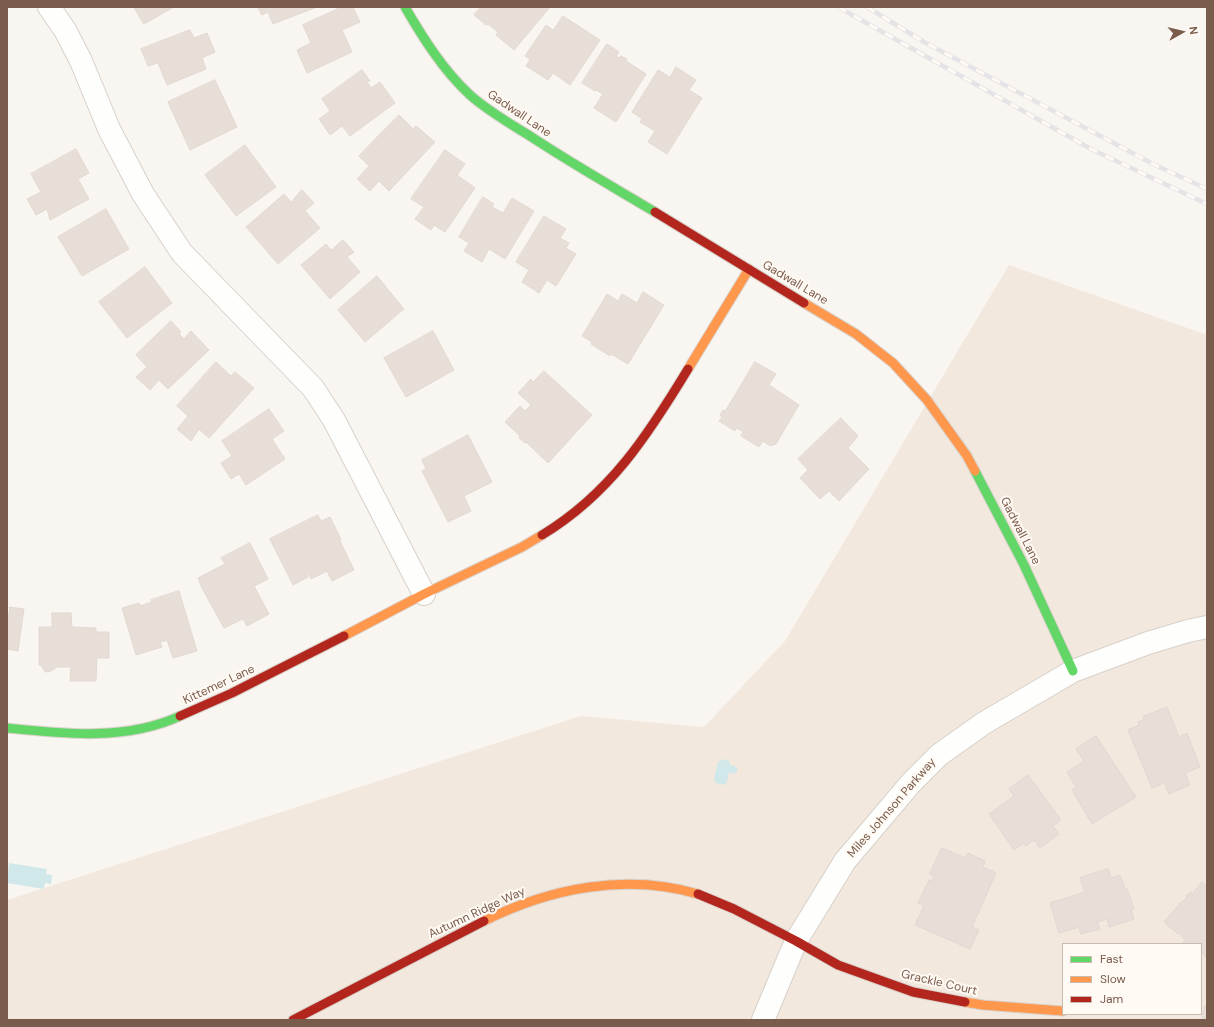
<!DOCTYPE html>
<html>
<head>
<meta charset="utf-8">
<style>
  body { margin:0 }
  #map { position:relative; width:1214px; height:1027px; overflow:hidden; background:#f9f5f0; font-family:"DM Sans",sans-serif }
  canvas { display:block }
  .frame { position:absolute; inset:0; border:8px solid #7a5c4d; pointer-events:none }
  .legend { position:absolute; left:1062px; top:943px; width:140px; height:72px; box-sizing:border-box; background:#fffaf3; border:1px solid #cabbb1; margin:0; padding:5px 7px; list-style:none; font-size:12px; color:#7a5c4d }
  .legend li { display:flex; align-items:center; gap:8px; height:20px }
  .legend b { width:20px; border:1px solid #cabbb1 }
  .north { position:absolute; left:1162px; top:12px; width:40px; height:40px; -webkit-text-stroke:3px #fffaf3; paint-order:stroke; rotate:82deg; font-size:11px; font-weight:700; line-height:16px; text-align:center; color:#7a5c4d }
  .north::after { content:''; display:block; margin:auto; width:14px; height:18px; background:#7a5c4d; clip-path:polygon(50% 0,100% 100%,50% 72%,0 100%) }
</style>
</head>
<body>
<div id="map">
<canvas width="1214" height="1027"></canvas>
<div class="frame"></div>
<ul class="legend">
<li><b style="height:5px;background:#63d668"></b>Fast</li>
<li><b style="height:5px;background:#ff974d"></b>Slow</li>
<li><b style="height:5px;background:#b3261e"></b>Jam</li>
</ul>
<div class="north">N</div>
</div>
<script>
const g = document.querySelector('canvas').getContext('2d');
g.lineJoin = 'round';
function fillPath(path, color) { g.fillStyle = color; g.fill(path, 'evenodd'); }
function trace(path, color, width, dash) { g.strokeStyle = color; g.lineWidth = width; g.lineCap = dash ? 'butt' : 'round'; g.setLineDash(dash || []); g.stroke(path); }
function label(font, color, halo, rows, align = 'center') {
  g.font = font + ' "DM Sans",sans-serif'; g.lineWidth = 4; g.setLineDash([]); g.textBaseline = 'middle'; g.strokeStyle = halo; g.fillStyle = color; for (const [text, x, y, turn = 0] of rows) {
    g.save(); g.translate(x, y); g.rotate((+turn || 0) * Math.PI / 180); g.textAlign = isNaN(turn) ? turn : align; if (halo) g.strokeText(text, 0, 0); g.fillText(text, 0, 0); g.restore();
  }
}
fillPath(new Path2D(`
  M1009 265 1207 335V1020H7V900L581 716 704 727 785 641ZM1063 944H1201V1014H1063Z`), '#f2e8de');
fillPath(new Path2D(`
  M723 759 729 761 730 765 735 766 737 769V772L733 774 729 772 727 782 723 785 716 783 714 779 718 762Z
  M9 863 47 869 46 874 52 875 51 884 45 883 44 889 7 883Z`), '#d0e8ea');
const building = new Path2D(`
  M134 7H174L144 24Z
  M258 7H317L273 24 268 12 262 15Z
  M342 7H353L360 22 342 30 352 52 307 73 297 50 311 43 303 25Z
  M481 7H550L514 50 496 35 498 32 488 24 486 25 474 15Z
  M563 16 600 40 570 85 553 73 548 80 526 66 530 59 525 56 546 25 553 30Z
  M190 30 194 38 207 33 215 52 202 58 206 69 167 85 158 63 148 66 141 49Z
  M607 44 619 52 616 56 619 58 621 56 627 59 626 61 646 74 616 122 594 108 603 94 596 90 595 91 582 83Z
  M676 67 696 80 689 90 702 98 667 154 648 142 655 131 640 122 642 119 632 112 658 70 670 77Z
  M362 70 370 81 367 82 371 88 380 82 395 103 350 136 342 126 330 135 319 119 330 111 322 99Z
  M215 80 237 127 190 150 168 102Z
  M399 115 413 129 416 126 435 142 389 191 379 181 370 191 357 179 369 166 359 156Z
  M245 145 276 187 236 216 205 175Z
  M76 149 89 173 78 179 89 199 50 220 47 209 36 215 27 199 41 192 31 174Z
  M445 150 465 164 457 175 475 188 445 232 434 225 431 230 415 219 424 207 411 199Z
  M302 190 314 203 305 211 320 228 278 264 246 227 284 194 291 202Z
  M483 197 494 204 492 207 503 213 512 198 534 211 505 259 489 249 482 262 464 251 469 243 459 237Z
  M106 209 129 249 82 276 58 237Z
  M544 216 566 229 560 238 569 243 566 248 576 254 556 286 547 280 539 293 522 282 529 270 516 262Z
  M343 240 354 252 347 257 360 272 330 299 301 265 326 244 331 250Z
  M145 267 172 303 127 338 99 302Z
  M377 276 404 309 365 342 338 310Z
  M643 292 664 305 628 364 611 354 610 356 591 344 592 342 582 336 607 294 618 301 622 294 637 303Z
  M171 321 181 332 179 334 184 339 191 331 209 350 168 389 159 380 150 390 136 377 147 367 136 355Z
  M433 331 454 370 406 397 384 358Z
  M216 362 231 376 235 372 254 388 209 438 199 429 191 441 177 429 188 416 177 406Z
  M755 362 776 374 769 385 799 405 776 444 770 446 763 441 759 447 741 436 743 432 737 428 735 431 719 421 722 417 720 415 723 410 725 411Z
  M544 371 592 415 548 463 526 442 525 443 519 438 520 436 505 422 520 406 525 411 531 405 518 393 531 379 533 382Z
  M269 409 284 431 272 439 285 459 246 485 239 474 231 479 221 463 232 456 222 441Z
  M841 418 858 436 848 448 869 469 839 501 829 491 820 499 800 478 808 470 798 459Z
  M468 435 492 482 464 496 471 511 448 522 422 471 426 469 422 460Z
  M318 515 321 521 330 517 341 539 340 541 354 570 332 581 327 571 311 579 308 573H306L308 577 293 585 270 539Z
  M250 543 268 579 254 586 269 614 247 626 243 619 224 628 202 588 198 578 225 564 221 558Z
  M179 591 197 651 173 658 167 640 160 642 162 647 136 655 122 608 139 603 140 606 152 602 151 600Z
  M10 607 24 609 18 651 7 649V614H9Z
  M52 613H71L72 627 96 628V632H109V658H97L96 681H70L71 667H57L51 671 45 672 41 665H39V627H52Z
  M1167 707 1179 737 1187 733 1200 767 1185 773 1190 785 1169 794 1164 783 1152 788 1128 730 1139 725 1138 722 1144 720 1143 717Z
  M1096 736 1136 797 1092 824 1072 790 1076 787 1067 772 1084 761 1076 749Z
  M1028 775 1061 820 1053 826 1059 834 1040 848 1034 840 1026 846 1024 843 1014 850 989 814 1014 796 1009 789Z
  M942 848 966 858 968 853 985 861 983 867 996 873 972 927 979 930 970 949 915 925 924 905 918 903 929 880 932 881 934 876 930 874Z
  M1108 869 1111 878 1120 875 1125 889H1127L1134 909 1131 910 1134 919 1109 927 1107 919 1097 922 1100 929 1081 934 1079 927 1059 933 1050 903 1085 892 1080 878Z
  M1202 882 1207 886V959L1205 957V955L1203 954 1201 955V944H1182L1185 940 1181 936 1182 935 1179 933 1178 934 1164 922 1182 901 1183 902 1187 897 1186 896 1191 892 1192 894Z
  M1205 1006 1207 1007V1020H1202V1018Z`);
fillPath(building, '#e6ded7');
trace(building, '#e2d8d2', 1);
const street = new Path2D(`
  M49 7 65 30 81 61 109 129 143 194 182 253 313 388 334 420 424 594
  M763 1020 796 941 845 861 911 783 939 755 984 723 1073 671 1148 643 1188 631 1207 627`);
const fast = new Path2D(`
  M405 7C423 38 443 70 470 95 488 111 509 123 530 136 571 163 613 187 655 212
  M975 471 1024 565 1073 671
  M7 728C65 734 126 741 180 716`);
const slow = new Path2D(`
  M804 303 856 334 893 363 927 400 967 456 975 471
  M688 369 749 269
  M344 636 424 594 522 547 542 535
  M484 921C550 888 626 873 698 894
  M965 1002 983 1005 1063 1011`);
const jam = new Path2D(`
  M655 212 804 303
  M542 535C610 494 648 435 688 369
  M180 716 232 693 344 636
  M698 894 734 909 796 941 838 965 913 992 965 1002
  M293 1020 484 921`);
trace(street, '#d7d1cb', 24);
trace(fast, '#d9d2cb', 11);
trace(slow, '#d9d2cb', 11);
trace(jam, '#d9d2cb', 11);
trace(street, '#fefefd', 22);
trace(fast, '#63d668', 9);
trace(slow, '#ff974d', 9);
trace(jam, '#b3261e', 9);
const rail = new Path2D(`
  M838 7 1091 149 1207 204
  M867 7 924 42 1153 164 1207 189`);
trace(rail, '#e6e3e7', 4.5);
trace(rail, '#fffaf3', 3, [9]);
label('12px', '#7a5c4d', '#fffaf3', [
  ["Gadwall Lane",519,114,34],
  ["Gadwall Lane",795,283,31],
  ["Gadwall Lane",1020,531,63],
  ["Kittemer Lane",219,685,-25],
  ["Miles Johnson Parkway",892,808,-49],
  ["Autumn Ridge Way",477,913,-25],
  ["Grackle Court",939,983,13]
]);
</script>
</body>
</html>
